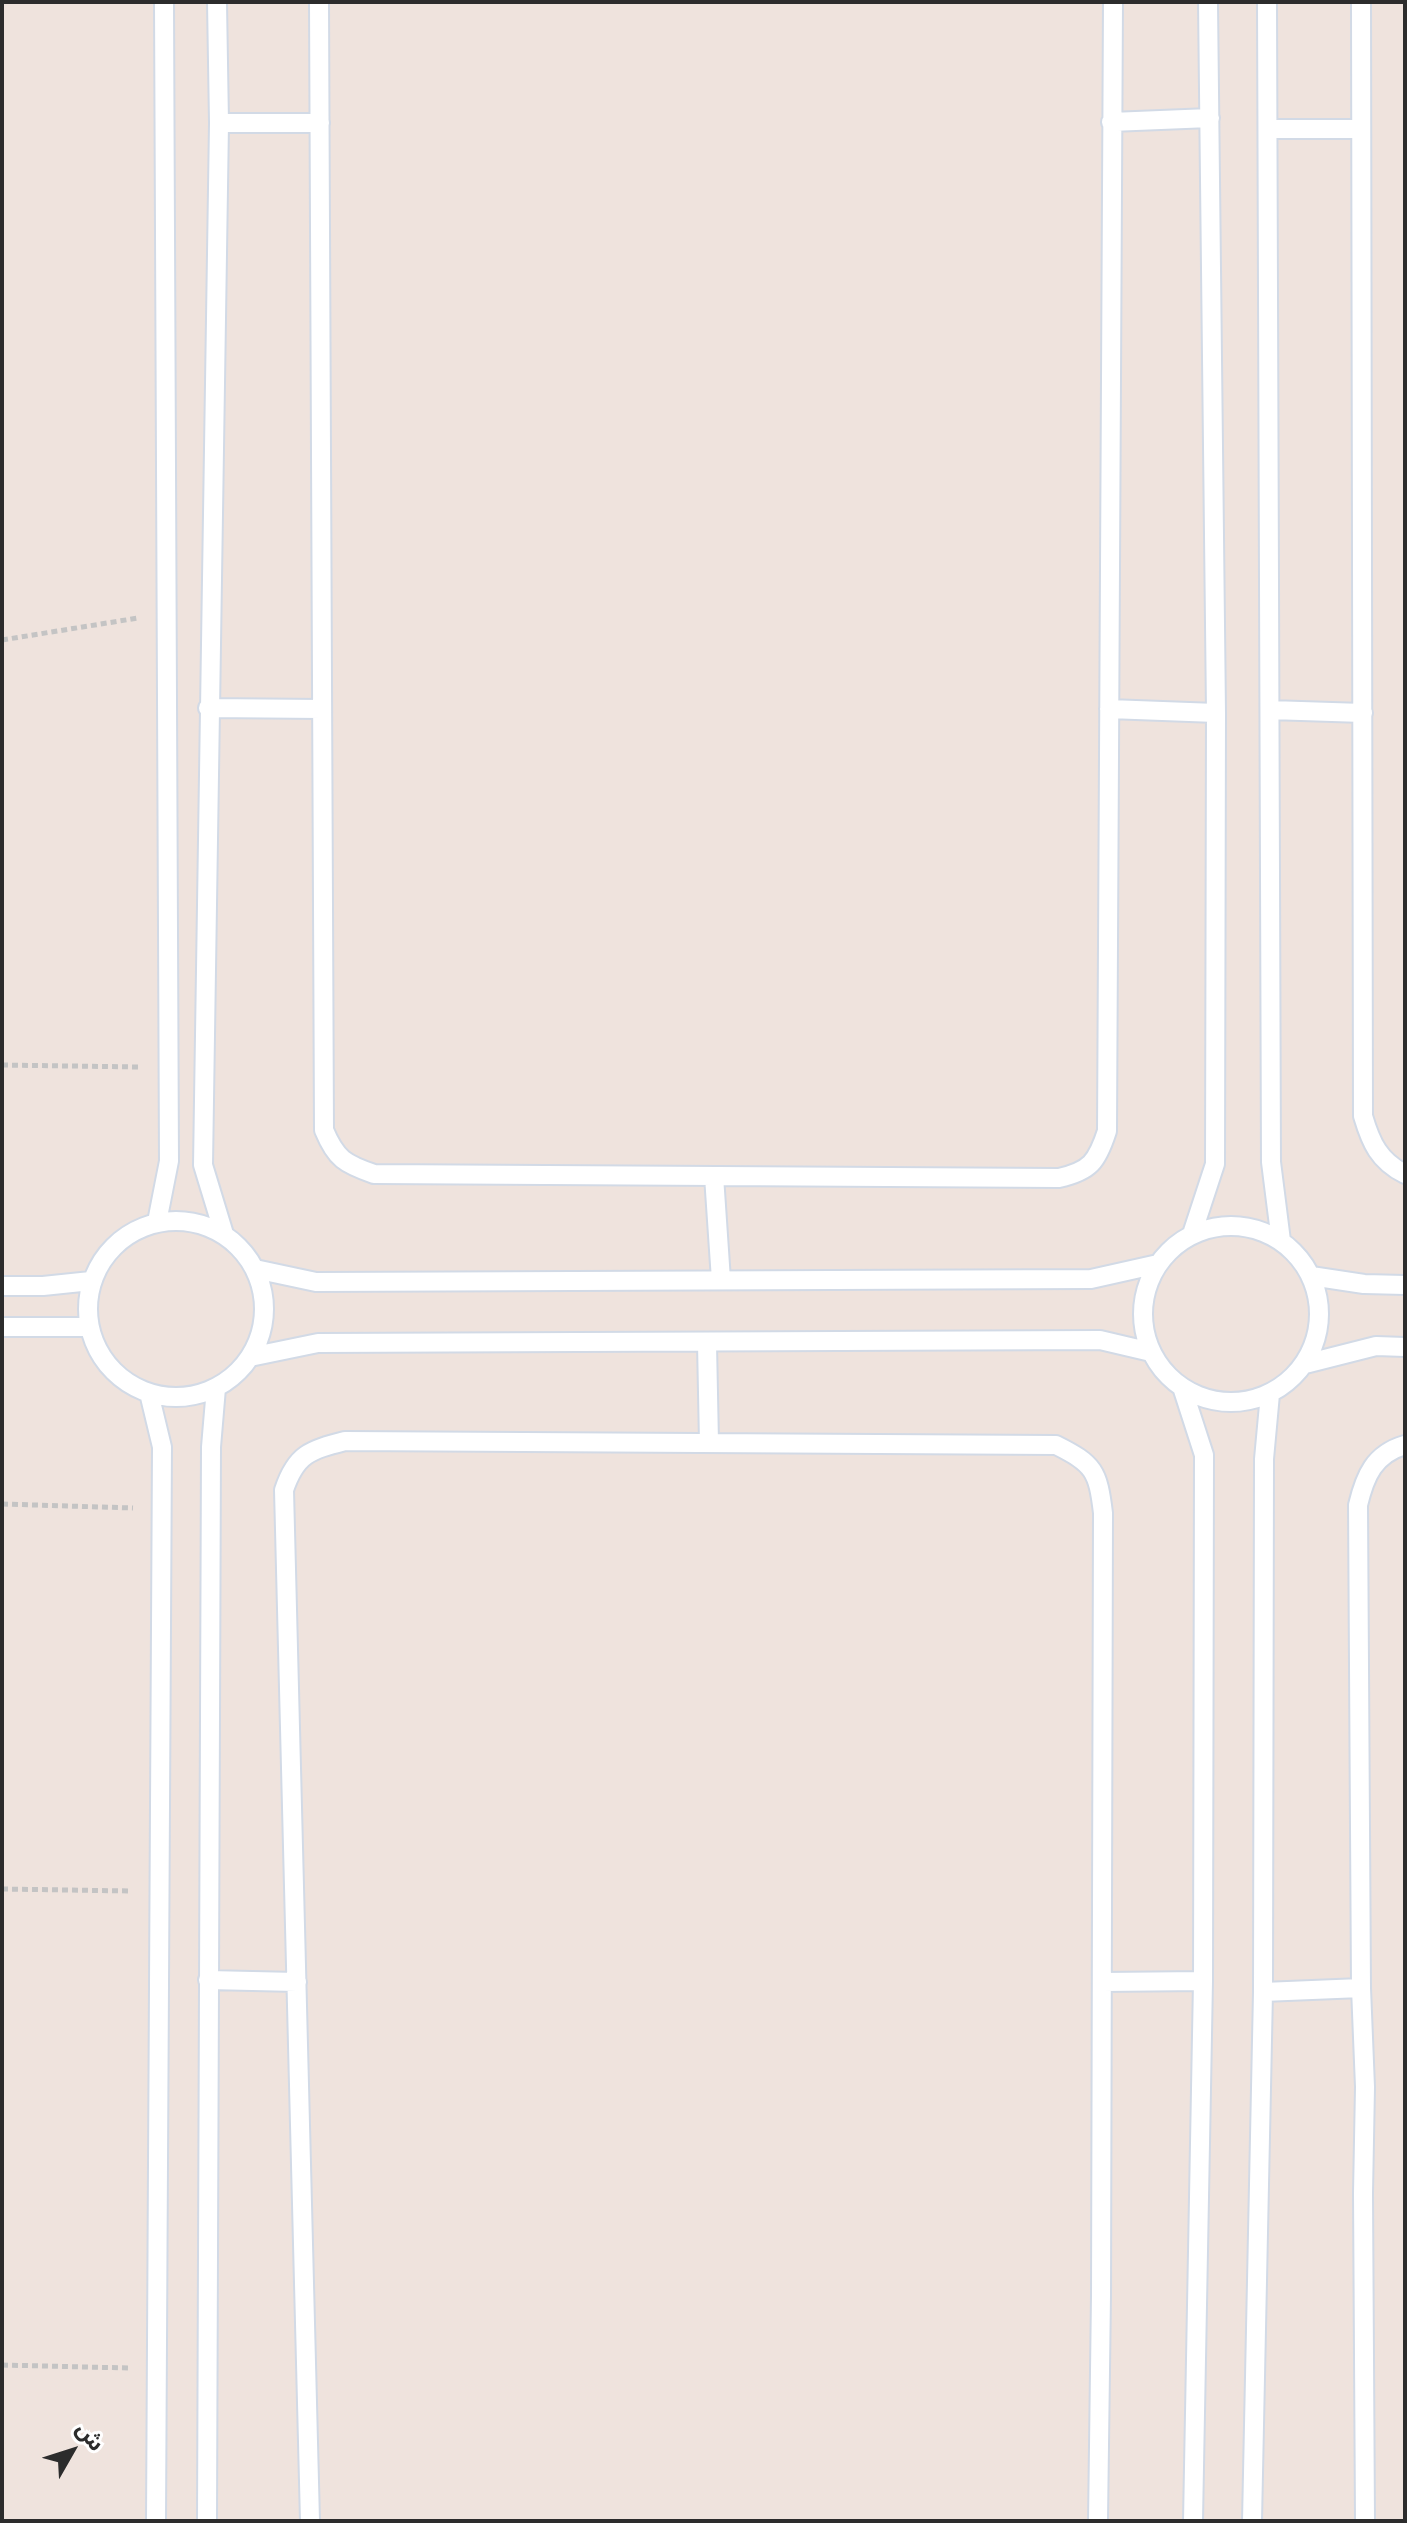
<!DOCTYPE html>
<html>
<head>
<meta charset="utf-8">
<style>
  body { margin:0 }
  #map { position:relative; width:1407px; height:2523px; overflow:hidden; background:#efe3dd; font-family:Manrope,"Noto Sans Arabic",sans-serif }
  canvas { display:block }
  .frame { position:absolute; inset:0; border:4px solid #2c2c2c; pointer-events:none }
  .north { position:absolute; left:32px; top:2411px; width:80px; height:80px; -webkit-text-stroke:6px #fff; paint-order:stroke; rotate:51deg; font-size:22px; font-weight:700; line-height:32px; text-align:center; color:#2c2c2c }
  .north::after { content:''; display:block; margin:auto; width:28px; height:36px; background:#2c2c2c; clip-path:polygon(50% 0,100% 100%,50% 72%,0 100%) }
</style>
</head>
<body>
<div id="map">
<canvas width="1407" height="2523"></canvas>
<div class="frame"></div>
<div class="north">ش</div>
</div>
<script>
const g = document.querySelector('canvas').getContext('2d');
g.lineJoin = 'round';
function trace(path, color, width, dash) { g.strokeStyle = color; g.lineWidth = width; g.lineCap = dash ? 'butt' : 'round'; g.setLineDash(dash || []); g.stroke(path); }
const lane = new Path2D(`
  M217 2 219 123 203 1165 224 1234
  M319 2 324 1130C336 1159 345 1164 374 1174L1059 1178C1090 1171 1097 1162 1107 1131L1113 2
  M1267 2 1271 1162 1281 1241
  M1361 2 1363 1116C1371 1143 1379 1161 1405 1174
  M1111 122 1210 118
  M219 123H320
  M1268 129H1361
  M208 708 322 709
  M1109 709 1216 713
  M1270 710 1363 713
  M714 1176 721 1280
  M88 1309a88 88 0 1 1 176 0a88 88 0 1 1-176 0Z
  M157 1222 169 1161 164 2
  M1143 1314a88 88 0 1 1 176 0a88 88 0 1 1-176 0Z
  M1192 1234 1215 1164 1216 713 1208 2
  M255 1269 316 1282 1091 1279 1158 1264
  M1311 1276 1364 1284 1405 1285
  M2 1286H43L91 1281
  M2 1327H89
  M707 1343 709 1443
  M250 1357 318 1343 1100 1340 1151 1352
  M1305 1364 1376 1346 1405 1347
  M1182 1387 1204 1455 1203 1981 1193 2521
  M149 1393 162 1447 156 2521
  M208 1980 297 1982
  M1102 1982 1203 1981
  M1263 1992 1361 1988
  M207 2521 211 1447 216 1388
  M310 2521 284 1490C296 1454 310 1450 345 1441L1056 1445C1094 1464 1098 1471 1103 1513L1101 2295 1098 2521
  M1252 2521 1263 1992 1264 1459 1270 1394
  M1365 2521 1363 2193 1365 2087 1361 1988 1358 1505C1365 1476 1374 1454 1405 1445`);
trace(lane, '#d2dae6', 22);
trace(new Path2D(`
  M2 640 138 618
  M2 1065 139 1067
  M2 1504 133 1508
  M2 1889 131 1891
  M2 2365 128 2368`), '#c4c4c4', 5, [6, 4]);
trace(lane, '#fff', 18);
</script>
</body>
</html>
